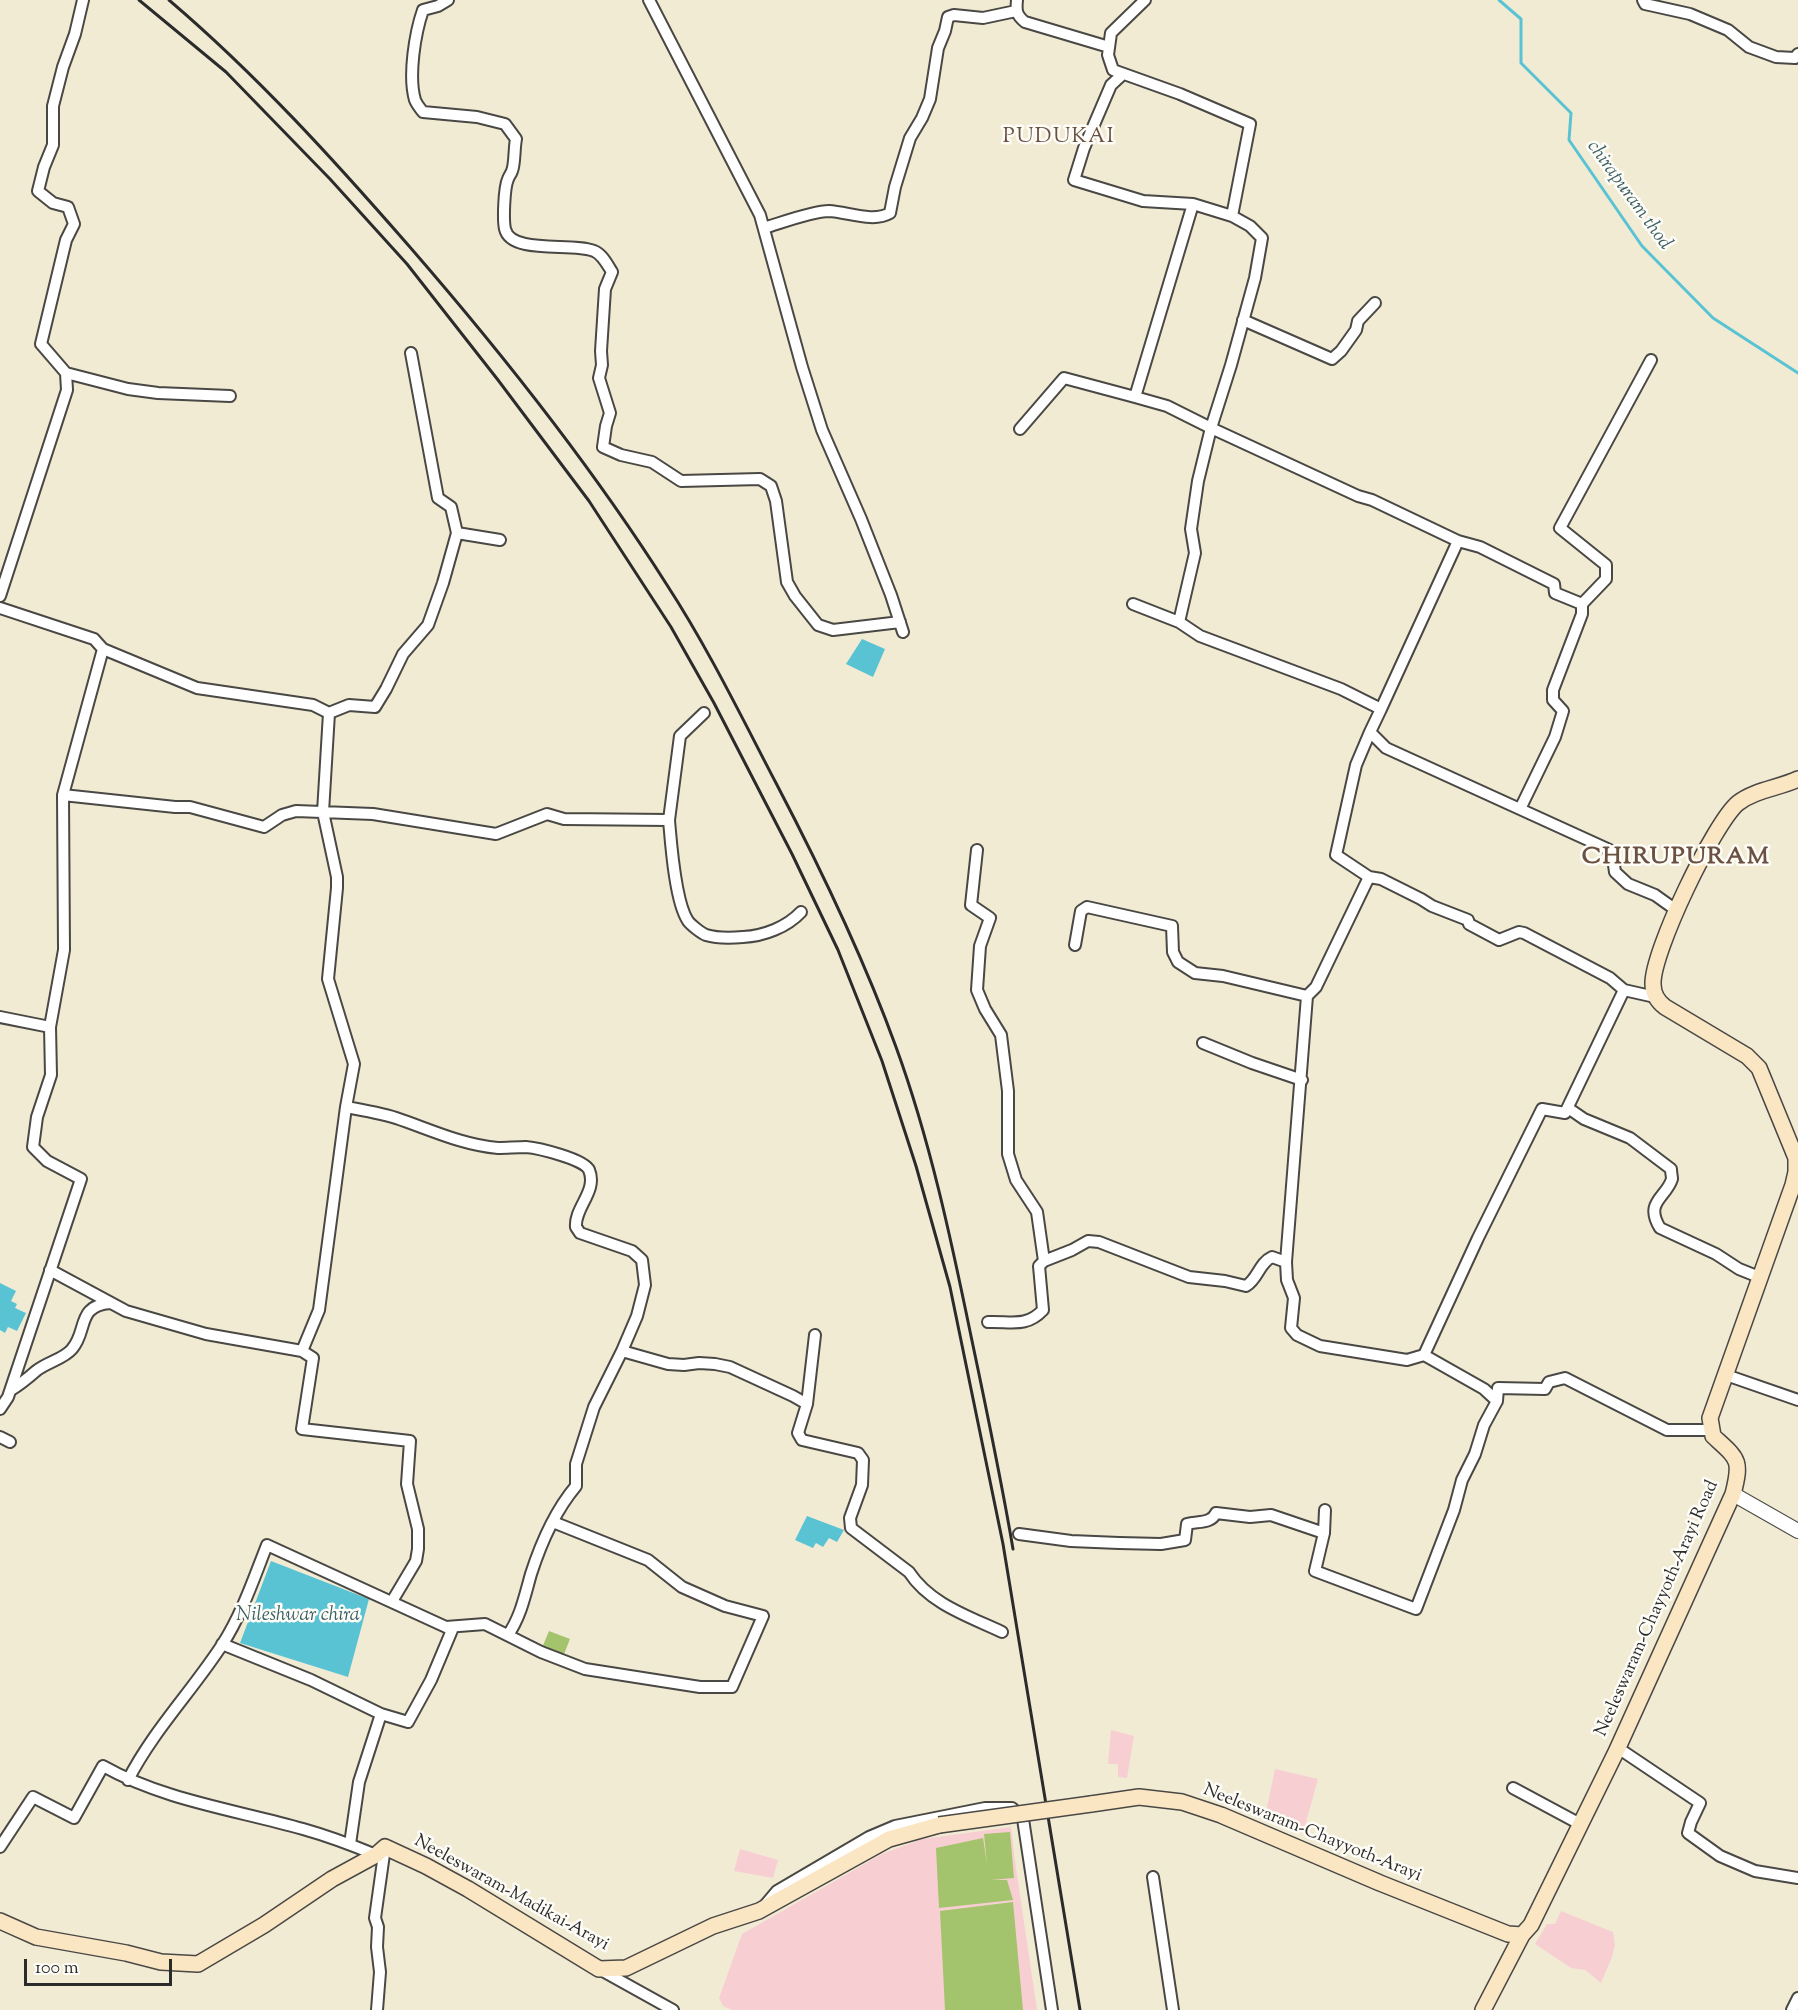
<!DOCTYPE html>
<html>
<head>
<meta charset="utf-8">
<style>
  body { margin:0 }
  #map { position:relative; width:1798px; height:2010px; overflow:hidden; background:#f2ebd4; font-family:"Sorts Mill Goudy",serif }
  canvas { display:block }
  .scale { position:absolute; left:24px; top:1959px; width:148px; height:27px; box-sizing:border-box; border:3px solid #2b2b2b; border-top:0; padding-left:8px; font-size:18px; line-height:21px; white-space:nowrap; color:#2b2b2b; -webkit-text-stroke:4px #fdfcf7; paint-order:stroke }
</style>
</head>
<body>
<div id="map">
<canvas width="1798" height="2010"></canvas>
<div class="scale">100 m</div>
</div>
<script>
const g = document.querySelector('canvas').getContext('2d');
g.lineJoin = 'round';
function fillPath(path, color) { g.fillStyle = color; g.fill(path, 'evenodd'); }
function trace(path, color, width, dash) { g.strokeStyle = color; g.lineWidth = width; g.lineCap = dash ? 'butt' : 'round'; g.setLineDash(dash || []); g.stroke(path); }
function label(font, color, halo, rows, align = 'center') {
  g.font = font + ' "Sorts Mill Goudy",serif'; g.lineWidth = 5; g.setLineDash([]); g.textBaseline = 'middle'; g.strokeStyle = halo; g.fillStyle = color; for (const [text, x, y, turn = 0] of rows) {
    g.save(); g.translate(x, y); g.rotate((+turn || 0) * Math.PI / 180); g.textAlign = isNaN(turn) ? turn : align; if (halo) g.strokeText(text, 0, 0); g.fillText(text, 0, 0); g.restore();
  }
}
fillPath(new Path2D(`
  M1111 1730 1134 1736 1127 1778 1118 1777V1764H1108Z
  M1275 1769 1318 1779 1303 1833 1285 1828 1276 1819 1265 1817Z
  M1011 1827 1015 1861 1037 2010H732L723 2006 719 1998 742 1934 882 1854 922 1839Z
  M740 1849 778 1860 773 1878 734 1871Z
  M1561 1911 1613 1932 1615 1945 1612 1957 1601 1983 1585 1970 1571 1968 1535 1944 1547 1924H1555Z`), '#f7cfd2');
fillPath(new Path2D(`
  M549 1631 570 1639 560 1664 539 1655Z
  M1010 1832 1014 1878 991 1880H1007L1013 1900 939 1908 936 1848 983 1838 987 1864 984 1834Z
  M1013 1902 1023 2010H945L940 1911Z`), '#a3c46d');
fillPath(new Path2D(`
  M862 639 885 649 873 677 846 664Z
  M0 1283 16 1291 11 1301 17 1304 15 1308 26 1313 17 1331 8 1327 5 1333 0 1330Z
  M807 1516 844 1530 837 1542 829 1538 823 1547 816 1543 813 1548 795 1540Z
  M271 1561 369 1599 348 1677 240 1643Z`), '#59c3d4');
trace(new Path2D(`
  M1499 0 1521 19V63L1571 113 1569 140 1642 246 1713 318 1798 373`), '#59c3d4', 3);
const minor = new Path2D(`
  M448 0 438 6 423 10C415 33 408 76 415 100 417 105 420 108 423 112L477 117 505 124 516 139C514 149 515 164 512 171 511 174 509 176 508 179 504 188 503 220 505 229 511 255 573 242 594 251 602 254 607 264 612 272L605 289 601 351 602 365 599 378 610 413 606 426 603 447 621 455 652 462 681 481 760 479 771 486 776 501 787 582 795 596 818 625 833 630 900 622
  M649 0 760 215 802 367 822 430 861 519 891 595 903 632
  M1017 0C1016 10 1016 15 1025 22L1109 47
  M1145 0 1111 33 1108 55 1113 70 1180 94 1250 124 1232 216 1250 226 1262 238 1255 278 1231 365 1211 428 1198 481 1191 529 1195 553 1179 622 1200 636 1341 689 1381 709 1370 732 1386 748 1612 851 1615 872 1628 884 1655 895 1676 910
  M1643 0 1645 4 1690 14 1728 30 1749 47 1776 57 1795 58 1798 54
  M1123 74 1111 85 1084 148 1074 180 1143 201 1193 204
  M764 228C781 223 812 211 829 211 848 212 873 223 890 213L895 187 910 138 922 118 930 99 938 48 945 31 948 17 954 15 983 18 1016 11
  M1243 320 1332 359 1341 351 1356 330 1358 321 1375 303
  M66 373 128 389 158 393 230 396
  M1135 397 1167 406 1211 428 1358 496 1372 500 1458 541
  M1020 429 1064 378 1135 397 1193 204 1232 216
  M457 533 500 540
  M0 596 67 390 66 373 41 344 66 240 74 224 68 207 53 203 38 191 44 167 53 145V106L63 67 75 34 83 0
  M1133 604 1179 622
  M1582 604 1606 579V565L1560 528 1651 360
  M0 608 94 639 103 649 63 795
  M103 649 197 688 313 705 329 713
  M1381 709 1458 541 1480 547 1554 584 1555 593 1582 604V614L1553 690V700L1563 711 1555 737 1520 809
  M669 820C671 843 675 902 688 921 691 925 701 933 706 935 716 938 732 938 743 937 764 936 787 927 801 912
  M977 850 971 905 990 918 980 946 977 990 985 1009 1001 1035 1008 1091V1154L1016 1180 1037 1212 1044 1261
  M1369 877 1336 855 1356 765 1370 732
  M1075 945 1081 911 1087 907 1172 926 1173 952 1178 962 1195 973 1223 976 1307 996 1316 987 1369 877 1381 879 1421 899 1432 906 1468 920 1469 924 1499 940 1519 932 1524 933 1610 978 1624 990
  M1307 996 1286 1262 1287 1280 1294 1298 1291 1328 1297 1335 1320 1346 1407 1360 1424 1355 1484 1389 1497 1401
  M0 1017 50 1027
  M1203 1043 1252 1063 1302 1080
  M346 1107C363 1110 380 1113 396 1118 429 1129 462 1145 498 1148 507 1148 516 1147 526 1147 538 1148 584 1159 589 1170 598 1191 574 1208 576 1227L580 1233 632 1251 642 1260 645 1285 637 1316 622 1351
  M1568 1108 1584 1119 1630 1138 1671 1169C1671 1173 1672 1176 1672 1179 1666 1198 1644 1202 1660 1228L1716 1254 1739 1269 1759 1277
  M50 1270 126 1311 206 1334 302 1351 313 1358 302 1429 410 1441 407 1484 418 1529V1549L416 1561 394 1598V1603
  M988 1322C1011 1321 1026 1328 1043 1310L1039 1266 1044 1261 1072 1250 1088 1241 1099 1242 1189 1277 1225 1281 1246 1286C1258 1279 1259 1263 1272 1257L1286 1262
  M302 1351 319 1310 346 1107 354 1064 328 979 337 888V877L323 812 329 713 349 705 375 707 386 689 403 654 428 625 443 583 457 533 451 507 438 498 411 353
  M1424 1355 1478 1238 1542 1109 1565 1113 1624 990 1655 997
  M1726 1375 1798 1400
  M11 1390C21 1384 28 1378 36 1371 47 1362 64 1359 72 1349 88 1331 76 1306 110 1303
  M807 1404 815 1335
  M0 1409 8 1397 81 1179 47 1161 33 1147 37 1117 51 1075 50 1027 64 950 63 795 175 807H190L264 827 282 815 296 811 373 814 496 834 547 814 564 819 669 820 680 736 704 713
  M0 1437 10 1442
  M1325 1510 1324 1533 1315 1571 1416 1609 1454 1510 1462 1480 1475 1454 1484 1425 1497 1401 1498 1388 1545 1389 1549 1382 1565 1378 1667 1430H1711
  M1019 1534 1071 1541 1119 1543 1161 1544 1185 1540 1187 1524C1198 1521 1211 1524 1216 1513L1250 1517 1271 1515 1324 1533
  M508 1635C521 1616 525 1595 531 1574 541 1543 555 1511 576 1486V1464L594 1407 622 1351 668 1364 684 1365 699 1363 715 1364 730 1367 793 1396 807 1404 798 1433 802 1440 858 1453 863 1460 862 1485 850 1518 851 1528 909 1572C930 1604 968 1616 1002 1632
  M222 1644 311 1680 381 1714
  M1616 1752H1624L1700 1803 1691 1822 1688 1833 1720 1856 1755 1871 1798 1878
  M128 1780C153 1731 192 1691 222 1645 242 1614 254 1578 267 1545L446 1627 485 1624 541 1652 585 1669 700 1687H732L763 1616 725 1606 682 1587 648 1560 553 1522
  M1513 1788 1580 1824
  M350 1844 359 1782 381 1714 408 1722 431 1680 452 1630 446 1627
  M0 1847 33 1797 74 1818 103 1766C163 1800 236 1810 303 1829 328 1836 352 1845 376 1855
  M1153 1877 1173 2010
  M766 1904 777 1891 869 1837 895 1826 985 1808H1012L1023 1819 1052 2010
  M599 1969 673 2010
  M377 2010 380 1972 377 1947 378 1927 375 1918 385 1847
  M1792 2010 1798 1998`);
const tertiary = new Path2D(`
  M1733 1494 1798 1531`);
const secondary = new Path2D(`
  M1091 1804 1139 1797 1182 1802 1221 1815 1380 1883 1508 1934 1522 1935
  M0 1921 36 1937 126 1953 161 1962 198 1964 264 1925 332 1879 376 1855 385 1847 426 1866 468 1889 599 1969 626 1968 713 1926 759 1911 889 1839 939 1825
  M1483 2010 1522 1935 1531 1925 1616 1752 1733 1494C1742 1459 1738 1459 1713 1436L1710 1418 1793 1185 1796 1172V1158L1759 1068 1747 1056 1665 1007C1657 1001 1653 994 1653 984 1652 952 1714 823 1738 803 1755 790 1779 788 1798 779`);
trace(minor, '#494844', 14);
trace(tertiary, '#494844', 16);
trace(secondary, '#494844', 18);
trace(minor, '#fff', 10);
trace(tertiary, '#fff', 14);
trace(secondary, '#fbe6c4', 15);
trace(new Path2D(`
  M139 0 226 72 330 179 407 264 498 380 589 501 671 627 714 703 792 854 838 950 882 1061 916 1166 950 1287 1003 1544 1080 2010
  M169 0C257 75 334 160 409 246 502 353 591 465 667 585 708 648 741 716 776 783 821 869 863 956 896 1047 930 1140 951 1239 971 1336 986 1407 1001 1478 1013 1549`), '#2b2b2b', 3);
const secondaryBridge = new Path2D(`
  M939 1825 1091 1804`);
trace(secondaryBridge, '#494844', 18, []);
trace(secondaryBridge, '#fbe6c4', 15);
label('18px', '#2b2b2b', '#fdfcf7', [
  ["Neeleswaram-Chayyoth-Arayi Road",1658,1609,-66],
  ["Neeleswaram-Chayyoth-Arayi",1312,1834,22],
  ["Neeleswaram-Madikai-Arayi",511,1894,29]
]);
label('italic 20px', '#3b6066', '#fdfcf7', [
  ["chirapuram thod",1628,196,54],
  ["Nileshwar chira",298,1617]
]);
g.letterSpacing = '1.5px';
label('21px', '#6b5142', '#fdfcf7', [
  ["PUDUKAI",1059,138]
]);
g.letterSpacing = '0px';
g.letterSpacing = '1.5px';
label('bold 24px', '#6b5142', '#fdfcf7', [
  ["CHIRUPURAM",1676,859]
]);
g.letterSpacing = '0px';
</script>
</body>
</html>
